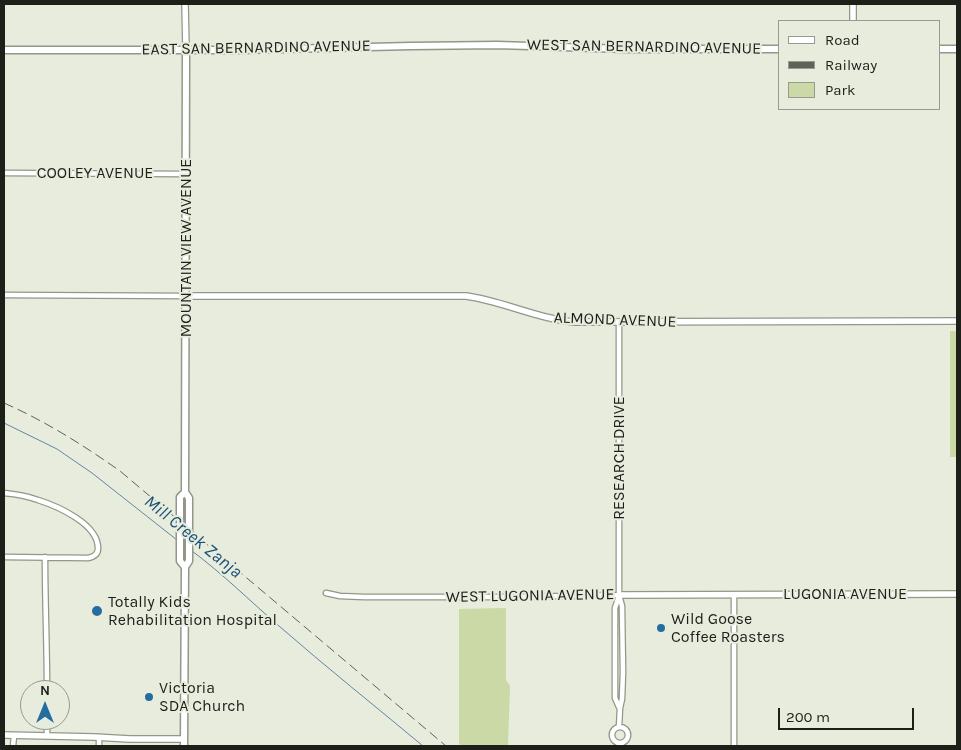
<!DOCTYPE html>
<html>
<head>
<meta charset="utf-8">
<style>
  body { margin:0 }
  #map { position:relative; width:961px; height:750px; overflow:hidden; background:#e7ecdd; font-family:Karla,sans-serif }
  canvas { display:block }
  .frame { position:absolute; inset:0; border:5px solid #1d1f19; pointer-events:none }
  .legend { position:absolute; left:778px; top:20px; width:162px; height:90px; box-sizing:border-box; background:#e7ecdd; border:1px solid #969a8f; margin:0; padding:6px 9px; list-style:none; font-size:15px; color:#1d1f19 }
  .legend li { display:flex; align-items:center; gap:10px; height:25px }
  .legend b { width:25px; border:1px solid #969a8f }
  .north { position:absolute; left:20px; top:680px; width:50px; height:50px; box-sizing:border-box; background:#e7ecdd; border:1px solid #969a8f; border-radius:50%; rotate:0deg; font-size:14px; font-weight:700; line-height:20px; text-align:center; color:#1d1f19 }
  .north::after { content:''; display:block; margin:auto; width:18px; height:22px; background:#256da1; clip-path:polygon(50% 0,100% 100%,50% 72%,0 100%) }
  .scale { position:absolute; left:778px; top:708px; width:136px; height:22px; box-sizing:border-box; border:2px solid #1d1f19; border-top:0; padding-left:6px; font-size:15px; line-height:18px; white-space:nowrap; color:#1d1f19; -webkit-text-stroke:4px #e7ecdd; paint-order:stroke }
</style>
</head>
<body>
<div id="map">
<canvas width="961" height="750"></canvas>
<div class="frame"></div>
<ul class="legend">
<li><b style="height:6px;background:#fff"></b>Road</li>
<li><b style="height:6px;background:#5f6259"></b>Railway</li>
<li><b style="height:14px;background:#cad9a5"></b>Park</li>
</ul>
<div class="north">N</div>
<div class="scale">200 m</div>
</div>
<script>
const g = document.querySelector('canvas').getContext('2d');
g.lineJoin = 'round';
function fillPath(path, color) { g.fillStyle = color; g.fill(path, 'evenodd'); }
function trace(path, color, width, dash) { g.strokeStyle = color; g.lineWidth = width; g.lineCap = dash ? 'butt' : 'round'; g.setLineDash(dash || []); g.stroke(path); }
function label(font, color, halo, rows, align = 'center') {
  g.font = font + ' Karla,sans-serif'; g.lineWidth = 4; g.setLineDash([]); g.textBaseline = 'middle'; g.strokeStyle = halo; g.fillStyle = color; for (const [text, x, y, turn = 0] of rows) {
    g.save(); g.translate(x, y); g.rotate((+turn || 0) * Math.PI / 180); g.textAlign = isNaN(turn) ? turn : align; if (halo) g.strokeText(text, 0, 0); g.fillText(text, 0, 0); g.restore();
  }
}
fillPath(new Path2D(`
  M950 331H957V457H950Z
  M506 608V680L510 686 508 746H461L459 744V609Z`), '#cad9a5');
trace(new Path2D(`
  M4 423 57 449 92 473 177 540
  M192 551C223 574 250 601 279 626 326 667 375 706 423 746`), '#6285a0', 1);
const minor = new Path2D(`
  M4 173 186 174
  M4 295 186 296
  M619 322V595L622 606 623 673 622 699 620 708 619 727
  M4 493C15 494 27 496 38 500 57 506 99 524 98 549 98 555 93 557 88 558L4 557
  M45 557C45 602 47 646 47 690
  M326 593 340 596 364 597H515L619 595
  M734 595V746
  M619 596 615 608V698L619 707
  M612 735a8 8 0 1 1 16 0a8 8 0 1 1-16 0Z
  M47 736V720
  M13 746 14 736
  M99 746V737`);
const tertiary = new Path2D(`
  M185 4 186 49
  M853 21V4
  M186 296H466C503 301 537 319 576 322L957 321
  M619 595 957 594
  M4 735 94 737 130 739H184`);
const secondary = new Path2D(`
  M940 49H957
  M4 50H240L411 46 497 45 628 49H780
  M185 492 180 497V561L185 567
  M184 746 185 567 189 561V498L185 492 186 49`);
trace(minor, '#929789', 7);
trace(tertiary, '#929789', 8);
trace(secondary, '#929789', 9);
trace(minor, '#fff', 4.5);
trace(tertiary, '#fff', 5.5);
trace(secondary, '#fff', 6);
trace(new Path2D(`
  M4 403C45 421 83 445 120 471L446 746`), '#5f6259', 1, [10, 5]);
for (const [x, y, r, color] of [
  [97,611,6,"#256da1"],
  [661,628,5,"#256da1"],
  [149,697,5,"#256da1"]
]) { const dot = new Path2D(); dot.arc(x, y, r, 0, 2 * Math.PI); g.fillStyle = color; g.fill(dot); trace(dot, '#e7ecdd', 2); }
label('16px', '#1d1f19', '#e7ecdd', [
  ["WEST SAN BERNARDINO AVENUE",644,47,1],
  ["EAST SAN BERNARDINO AVENUE",256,48,-1],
  ["COOLEY AVENUE",95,173],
  ["MOUNTAIN VIEW AVENUE",186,248,-90],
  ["ALMOND AVENUE",615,320,2],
  ["RESEARCH DRIVE",619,458,-90],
  ["LUGONIA AVENUE",845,594],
  ["WEST LUGONIA AVENUE",530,596,-1]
]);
label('16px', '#1d1f19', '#e7ecdd', [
  ["Totally Kids",108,602],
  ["Rehabilitation Hospital",108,620],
  ["Wild Goose",671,619],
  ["Coffee Roasters",671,637],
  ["Victoria",159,688],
  ["SDA Church",159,706]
], 'left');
label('italic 18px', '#195078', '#e7ecdd', [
  ["Mill Creek Zanja",193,537,39]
]);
</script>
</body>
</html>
